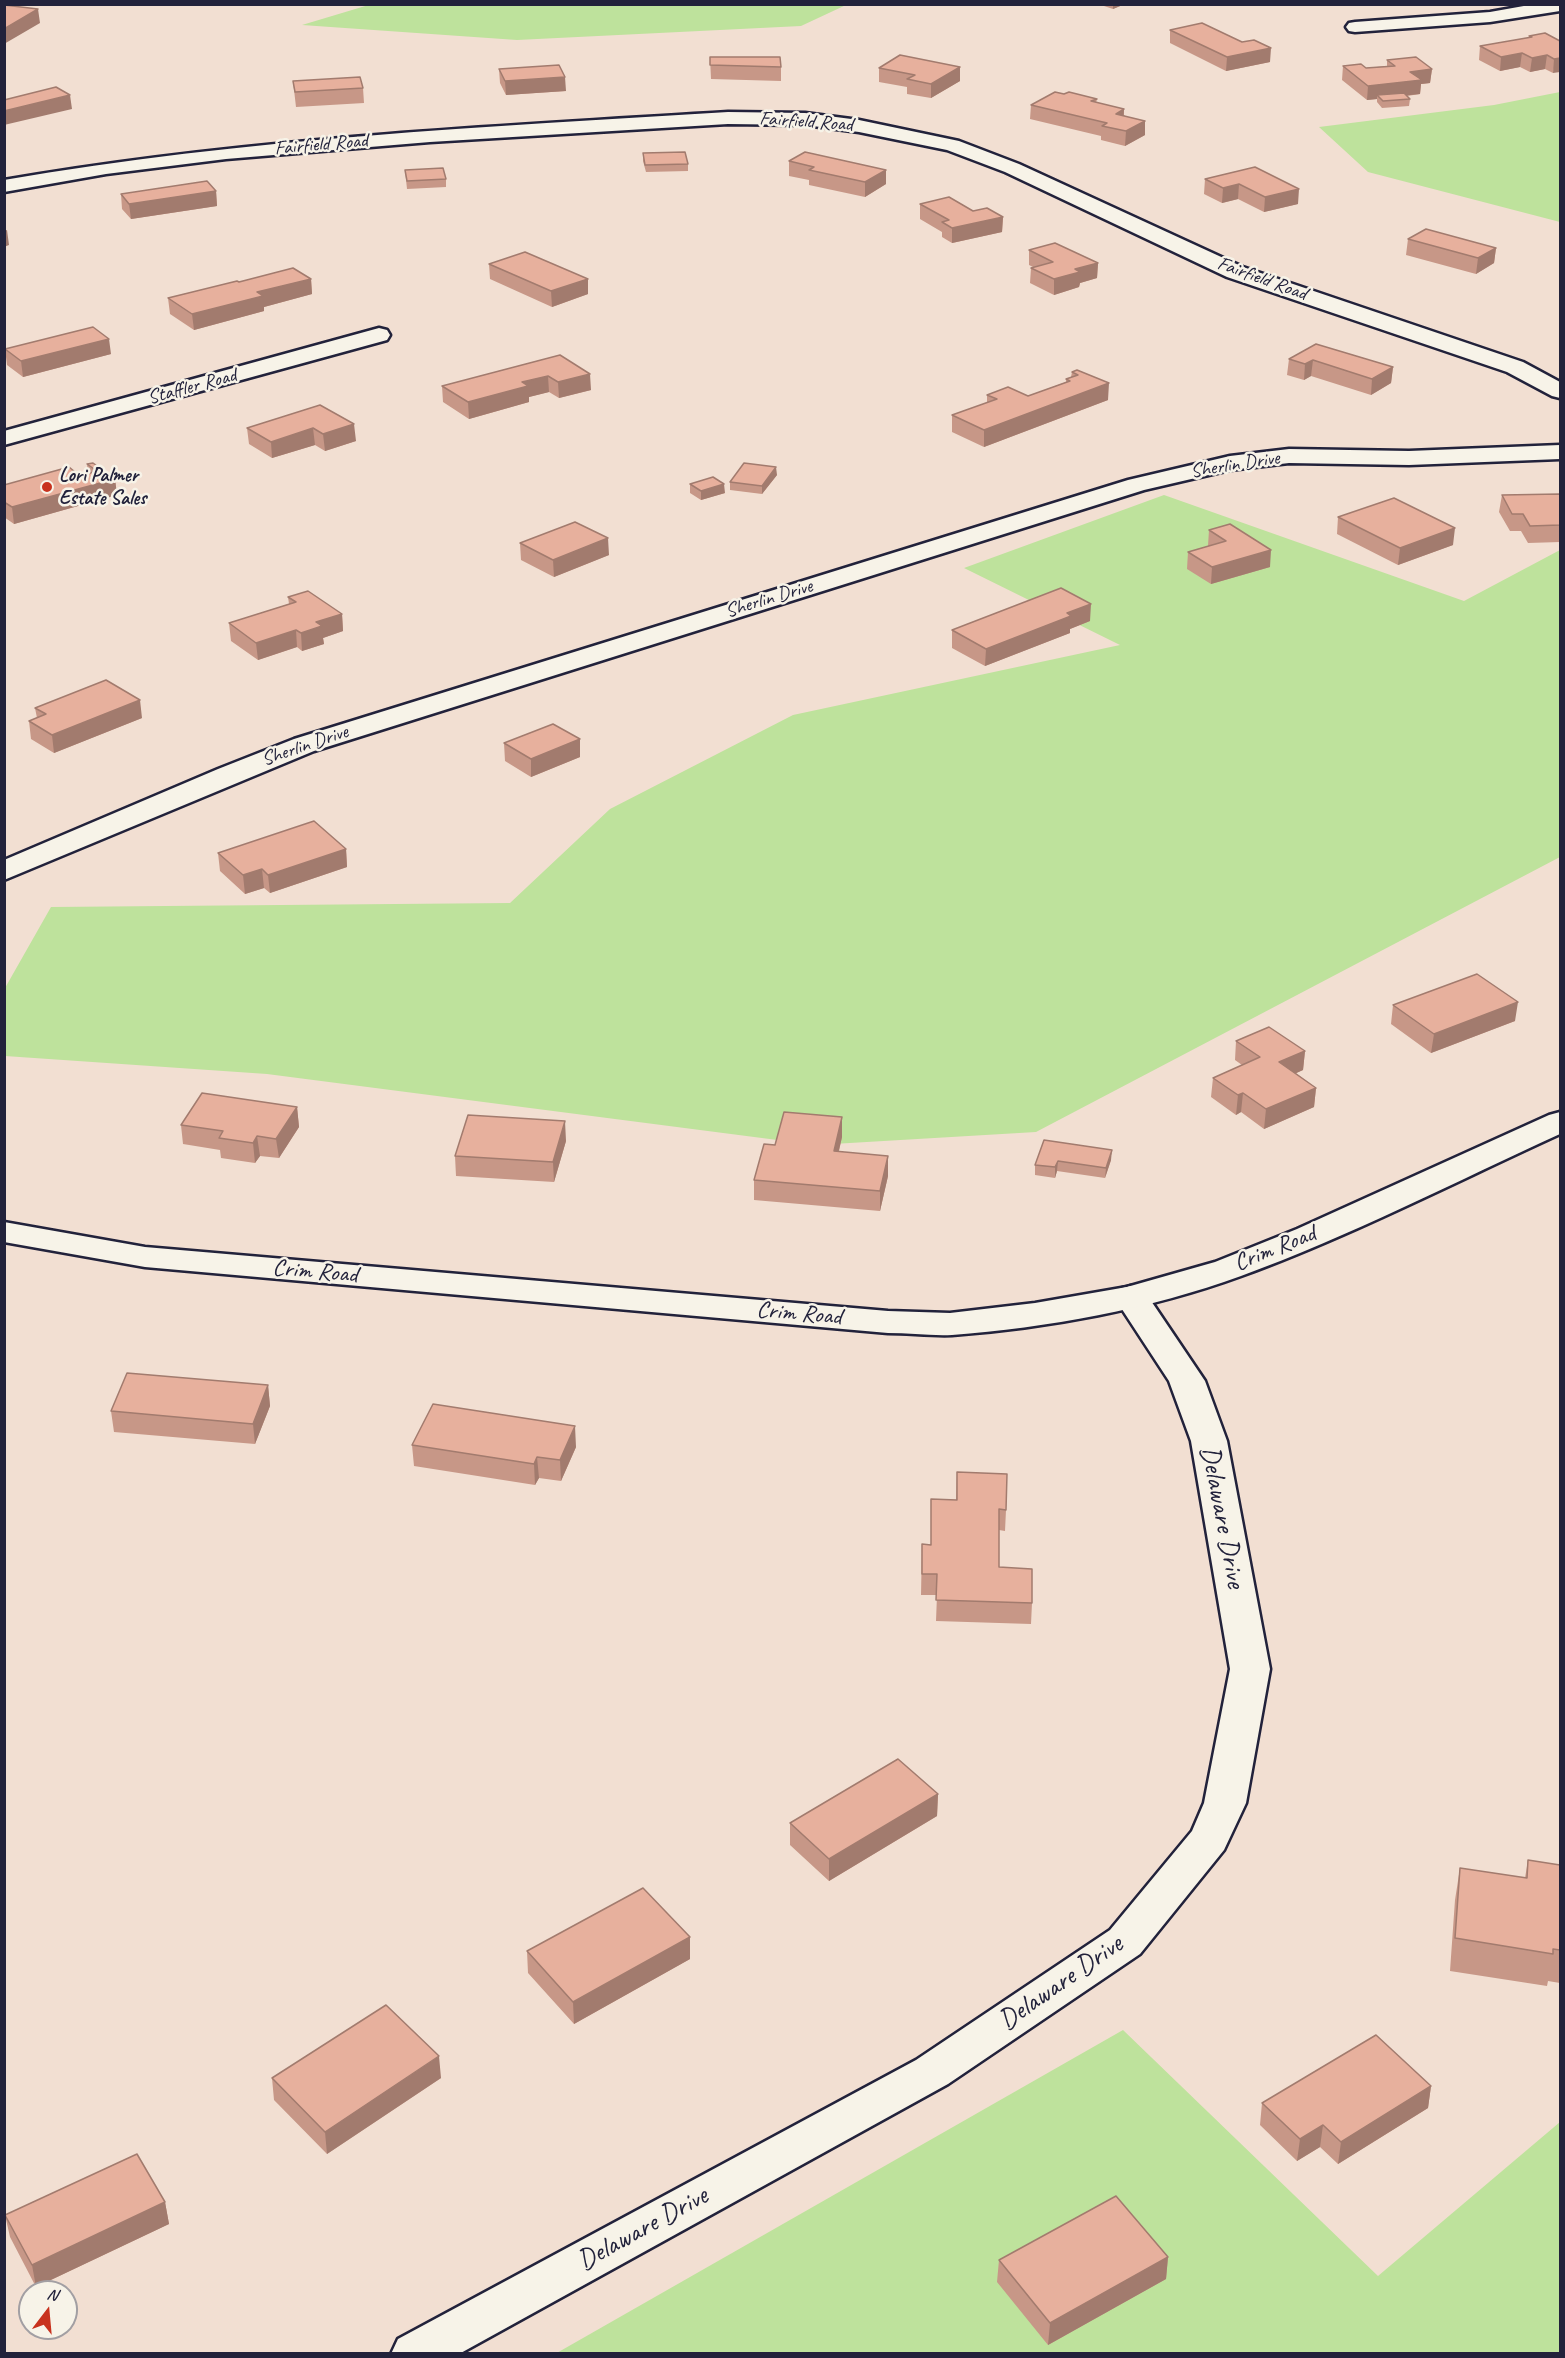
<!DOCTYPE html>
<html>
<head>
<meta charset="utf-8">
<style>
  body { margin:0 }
  #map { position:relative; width:1565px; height:2358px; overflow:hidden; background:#f2dfd2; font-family:Caveat,sans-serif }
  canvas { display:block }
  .frame { position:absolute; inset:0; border:6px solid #22223b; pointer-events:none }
  .north { position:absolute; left:18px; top:2280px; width:60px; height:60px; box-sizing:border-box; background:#f7f3e8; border:2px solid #a29fa3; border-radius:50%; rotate:16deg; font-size:16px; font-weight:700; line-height:24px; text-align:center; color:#22223b }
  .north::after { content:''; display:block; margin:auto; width:21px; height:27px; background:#c8321e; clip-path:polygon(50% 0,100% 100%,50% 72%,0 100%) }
</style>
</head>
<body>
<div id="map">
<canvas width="1565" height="2358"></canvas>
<div class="frame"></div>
<div class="north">N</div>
</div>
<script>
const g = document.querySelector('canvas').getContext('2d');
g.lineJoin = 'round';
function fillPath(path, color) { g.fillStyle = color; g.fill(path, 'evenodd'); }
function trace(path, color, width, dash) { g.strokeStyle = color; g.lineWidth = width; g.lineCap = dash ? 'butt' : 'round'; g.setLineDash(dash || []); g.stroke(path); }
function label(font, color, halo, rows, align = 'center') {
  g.font = font + ' Caveat,sans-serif'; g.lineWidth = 5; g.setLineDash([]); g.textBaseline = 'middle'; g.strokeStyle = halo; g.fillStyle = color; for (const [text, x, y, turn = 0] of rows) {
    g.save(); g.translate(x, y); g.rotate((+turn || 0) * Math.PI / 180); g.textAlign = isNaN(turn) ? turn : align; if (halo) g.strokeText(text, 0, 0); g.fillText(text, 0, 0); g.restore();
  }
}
fillPath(new Path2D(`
  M372 4H846V5L801 26 517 40 302 25Z
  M1560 92V222L1368 172 1319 127 1494 105Z
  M1164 495 1464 601 1560 550V857L1036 1132 816 1145 267 1074 5 1056V988L51 907 510 903 610 809 793 715 1120 645 964 568Z
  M1123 2030 1378 2276 1560 2122V2353L555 2354Z`), '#bee29c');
const minor = new Path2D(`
  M1535 4H1560V11L1490 22 1355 32 1349 31 1346 27 1349 23 1355 22 1490 12Z
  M728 112 805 113 859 120 959 141 1019 164 1243 267 1523 362 1560 382V398L1552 396 1507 372 1227 277 1005 172 947 150 859 132 805 125 728 124 430 142 226 159 106 174 4 192V180C244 138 486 127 728 112Z
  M379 328 387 330 390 335 387 340 4 445V431Z
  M1560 445V459L1409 465 1289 463 1230 470 1144 490 314 751 4 880V860L218 769 294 739 1128 480 1230 456 1289 449 1409 451Z
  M1131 1286 1143 1289 1205 1381 1227 1441 1270 1669 1246 1803 1224 1850 1140 1954 948 2084 459 2354H391L398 2339 916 2060 1110 1930 1192 1831 1204 1803 1230 1669 1191 1441 1169 1381 1114 1297 1119 1289Z`);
const tertiary = new Path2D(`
  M1560 1112V1134C1455 1182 1350 1236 1241 1276 1151 1309 1046 1328 952 1335 931 1336 909 1333 888 1333L145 1267 4 1242V1222L145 1247 888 1311 950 1313 1035 1303 1127 1287 1215 1262 1297 1229 1549 1115Z`);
trace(minor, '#22223b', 5);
trace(tertiary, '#22223b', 5);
fillPath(minor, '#f7f3e8');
fillPath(tertiary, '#f7f3e8');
fillPath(new Path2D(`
  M1098 4H1125L1113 9Z
  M1170 30 1270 62 1226 71 1170 43Z
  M1529 36 1560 41 1553 73 1545 69 1530 72 1520 67 1500 71 1479 60 1480 46 1529 38Z
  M710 57 781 67V81L711 79Z
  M1387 60 1432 69 1430 83 1421 84 1420 94 1407 96 1410 99 1409 106 1382 108 1377 102V99L1367 100 1342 80 1343 66 1366 68 1387 66Z
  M960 67V81L931 98 907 94V87L879 82V68Z
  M499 69 566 91 506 95 500 83Z
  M293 81 363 88 364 103 296 107Z
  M1064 94 1097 99 1096 103 1124 109V115L1145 135 1125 146 1101 140V136L1030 119 1031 105Z
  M805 152 886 184 865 197 809 185V180L789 176V161Z
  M643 153 688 164V171L646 172 643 161Z
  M1255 167 1298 204 1264 212 1238 199 1222 203 1204 194 1205 179Z
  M405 170 446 179V187L407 189Z
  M216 191 217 206 131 219 122 209 121 194Z
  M920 204 973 211 1003 217 1002 232 952 243 942 237V232L920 219Z
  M1408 239 1496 248 1494 263 1476 274 1406 255Z
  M1029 250 1098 263 1097 278 1080 283 1079 287 1054 295 1030 283 1031 268 1033 267 1029 265Z
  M489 264 588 294 552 307 490 279Z
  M311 279 312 294 264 307V311L194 330 170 314 168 298Z
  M1316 344 1393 367 1391 383 1371 395 1311 376 1304 380 1287 375 1289 359Z
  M5 349 111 354 23 377 7 365Z
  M560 355 591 390 559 398 549 392 529 397V402L469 419 443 402 442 386Z
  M1077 370 1108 400 984 447 952 432V415L987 403V395L1028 396 1066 382V379L1071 377 1072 372Z
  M320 405 356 441 325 451 315 445 272 458 249 444 247 428Z
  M87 464 115 479 117 495 14 524 4 517V485L80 476 88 473Z
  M777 475 762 494 730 490V482Z
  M690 484 725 493 701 500 690 493Z
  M1560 494V542L1528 543 1521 531H1510L1499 512 1502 495Z
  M1338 517 1453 545 1398 565 1337 534Z
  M1209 530 1270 567 1211 584 1187 569 1188 552 1208 546Z
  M520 543 609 555 554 577 521 560Z
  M288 597 342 614 343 631 323 638 324 644 302 651 297 647 258 660 231 641 229 623 289 604Z
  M1090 621 1070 629V633L985 666 952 648V630Z
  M35 708 142 718 54 753 31 739 29 721 37 718Z
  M504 743 580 757 531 777 505 761Z
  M346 849 347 867 270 893 264 888 245 894 220 871 218 853Z
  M1393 1005 1515 1021 1431 1053 1391 1024Z
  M1236 1041 1305 1051 1303 1070 1296 1073 1316 1088 1314 1107 1264 1129 1241 1112 1236 1115 1211 1097 1213 1078 1242 1065 1235 1060Z
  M297 1107 299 1127 279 1158 260 1156 255 1163 221 1158 220 1150 183 1144 181 1125Z
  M842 1117V1137L839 1151 888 1176 880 1211 754 1200V1180L775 1145Z
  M1044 1140 1111 1160 1105 1178 1057 1171 1055 1178 1035 1175V1165Z
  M566 1141 554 1182 456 1176 455 1156Z
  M268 1385 270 1406 255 1444 114 1432 111 1411Z
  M412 1445 576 1447 561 1481 539 1478 535 1485 414 1466Z
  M957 1472 1006 1510 1005 1531 999 1530V1567L1032 1603 1031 1624 936 1621 937 1595H921L922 1544 930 1545 956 1500Z
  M938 1794 937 1816 829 1881 790 1845V1823Z
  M1528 1860 1560 1865V1983L1548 1981 1547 1986 1450 1971 1455 1900 1460 1868 1525 1878Z
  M690 1937V1959L574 2024 528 1973 527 1951Z
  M272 2078H441L327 2154 274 2100Z
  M1431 2086 1428 2108 1338 2164 1320 2147 1297 2161 1260 2125 1262 2103Z
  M165 2202 169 2224 36 2287 10 2237 5 2215Z
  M1168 2257 1166 2279 1048 2345 997 2282 999 2260Z`), '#c79787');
fillPath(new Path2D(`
  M1113 4H1125L1113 9Z
  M38 9 40 23 4 44V29Z
  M1271 48 1270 62 1226 71 1227 57Z
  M1560 51V72L1553 73 1554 59Z
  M1522 53 1520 67 1500 71 1501 57Z
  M1547 55 1545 69 1530 72 1532 58Z
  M960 67V81L931 98V84Z
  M1432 69 1430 83 1421 84 1420 94 1381 98 1377 95V99L1367 100 1368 86 1410 72Z
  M565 77 566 91 506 95 505 81Z
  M70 95 72 109 4 125V111Z
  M1124 109 1123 123 1116 114Z
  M1145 121V135L1125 146 1126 131Z
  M886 170V184L865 197V182Z
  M1239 184 1238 199 1222 203 1223 188Z
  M1299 189 1298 204 1264 212 1265 197Z
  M216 191 217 206 131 219 129 204Z
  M1003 217 1002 232 952 243V228Z
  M7 230 9 245 4 247V231Z
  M1496 248 1494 263 1476 274 1478 258Z
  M1098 263 1097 278 1080 283 1079 287 1054 295V279L1075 269Z
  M311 279 312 294 264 307V311L194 330 192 314 257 292Z
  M588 279V294L552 307 551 291Z
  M109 339 111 354 23 377 21 361Z
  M1313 360 1311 376 1304 380 1305 364Z
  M1393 367 1391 383 1371 395 1372 379Z
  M590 374 591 390 559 398 558 382Z
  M548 376 549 392 529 397V402L469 419 468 402 522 382Z
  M1109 383 1108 400 984 447V430Z
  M354 424 356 441 325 451 323 434Z
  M313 428 315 445 272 458 271 442Z
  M776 467 777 475 762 494V486Z
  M115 479 117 495 14 524 12 507Z
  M724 484 725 493 701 500V491Z
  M1455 528 1453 545 1398 565 1400 548Z
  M608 538 609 555 554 577 553 560Z
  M1271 550 1270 567 1211 584 1212 567Z
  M1091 604 1090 621 1070 629V633L985 666 986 649 1067 613Z
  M342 614 343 631 323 638 324 644 302 651 301 633 316 622Z
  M296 630 297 647 258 660 256 643Z
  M140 700 142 718 54 753 52 735Z
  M580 739V757L531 777V759Z
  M346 849 347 867 270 893 268 875Z
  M262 869 264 888 245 894 243 875Z
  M1518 1002 1515 1021 1431 1053 1434 1034Z
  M1305 1051 1303 1070 1277 1082 1279 1062Z
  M1316 1088 1314 1107 1264 1129 1266 1109Z
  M1243 1093 1241 1112 1236 1115 1238 1095Z
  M297 1107 299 1127 279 1158 276 1139Z
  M842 1117V1137L834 1171V1151Z
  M565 1121 566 1141 554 1182 553 1162Z
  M257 1136 260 1156 255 1163 253 1143Z
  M1112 1150 1111 1160 1105 1178 1106 1168Z
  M888 1156V1176L880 1211V1191Z
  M1058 1161 1057 1171 1055 1178V1167Z
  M268 1385 270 1406 255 1444 253 1424Z
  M575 1426 576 1447 561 1481 560 1460Z
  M537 1457 539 1478 535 1485 534 1464Z
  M938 1794 937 1816 829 1881V1859Z
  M690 1937V1959L574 2024 573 2002Z
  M439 2056 441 2078 327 2154 325 2132Z
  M1431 2086 1428 2108 1338 2164 1341 2142Z
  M1323 2125 1320 2147 1297 2161 1300 2139Z
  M165 2202 169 2224 36 2287 32 2265Z
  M1168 2257 1166 2279 1048 2345 1050 2323Z`), '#a27b6e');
const building = new Path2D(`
  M4 5 38 9 4 29Z
  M1202 23 1242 42 1254 40 1271 48 1227 57 1170 30Z
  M1545 33 1560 41V58L1554 59 1547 55 1532 58 1522 53 1501 57 1480 46 1532 37 1529 36Z
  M900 55 960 67 931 84 907 79 915 75 879 68Z
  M710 57H780L781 67 710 65Z
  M1416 57 1432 69 1410 72 1422 80 1368 86 1343 66 1361 64 1366 68 1395 66 1387 60Z
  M559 65 565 77 505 81 499 69Z
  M360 77 363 88 295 92 293 81Z
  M56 87 70 95 4 111V100Z
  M1055 92 1064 94 1069 92 1097 99 1091 101 1124 109 1116 114 1145 121 1126 131 1102 126 1107 123 1031 105Z
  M1404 93 1410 99 1383 101 1377 95Z
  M685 152 688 164 645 165 643 153Z
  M805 152 886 170 865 182 809 170 814 167 789 161Z
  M1255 167 1299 189 1265 197 1239 184 1223 188 1205 179Z
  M443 168 446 179 407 181 405 170Z
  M207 181 216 191 129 204 121 194Z
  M949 197 973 211 987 208 1003 217 952 228 942 222 949 220 920 204Z
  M1426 229 1496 248 1478 258 1408 239Z
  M1055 243 1098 263 1075 269 1080 272 1054 279 1031 268 1053 262 1029 250Z
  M525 252 588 279 551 291 489 264Z
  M293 268 311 279 257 292 263 296 192 314 168 298 237 281 239 282Z
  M93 327 109 339 21 361 5 349Z
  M1316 344 1393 367 1372 379 1313 360 1305 364 1289 359Z
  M560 355 590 374 558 382 548 376 522 382 528 386 468 402 442 386Z
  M1077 370 1109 383 984 430 952 415 997 399 987 395 1008 387 1028 396 1070 381 1066 379 1078 375 1072 372Z
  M320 405 354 424 323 434 313 428 271 442 247 428Z
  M93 463 115 479 12 507 4 502V485L69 467 80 476 97 471 87 464Z
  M744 463 776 467 762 486 730 482Z
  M713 477 724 484 701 491 690 484Z
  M1560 494V525L1530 526 1523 514H1512L1502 495Z
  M1394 498 1455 528 1400 548 1338 517Z
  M575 522 608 538 553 560 520 543Z
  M1230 524 1271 550 1212 567 1188 552 1226 541 1209 530Z
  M1061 588 1091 604 1067 613 1071 616 986 649 952 630Z
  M308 591 342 614 316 622 322 626 301 633 296 630 256 643 229 623 296 602 288 597Z
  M106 680 140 700 52 735 29 721 46 714 35 708Z
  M553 724 580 739 531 759 504 743Z
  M314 821 346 849 268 875 262 869 243 875 218 853Z
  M1477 974 1518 1002 1434 1034 1393 1005Z
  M1269 1027 1305 1051 1279 1062 1316 1088 1266 1109 1243 1093 1238 1095 1213 1078 1260 1057 1236 1041Z
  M202 1093 297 1107 276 1139 257 1136 253 1143 219 1138 223 1131 181 1125Z
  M784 1112 842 1117 834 1151 888 1156 880 1191 754 1180 764 1144 775 1145Z
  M468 1115 565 1121 553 1162 455 1156Z
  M1044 1140 1112 1150 1106 1168 1058 1161 1055 1167 1035 1165Z
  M127 1373 268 1385 253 1424 111 1411Z
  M433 1404 575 1426 560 1460 537 1457 534 1464 412 1445Z
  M957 1472 1007 1474 1006 1510 999 1509V1567L1032 1569V1603L936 1600 937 1574H922V1544L931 1545V1499L957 1500Z
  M898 1759 938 1794 829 1859 790 1823Z
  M1528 1860 1560 1865V1950L1553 1949V1954L1455 1938 1460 1868 1527 1878Z
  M643 1888 690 1937 573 2002 527 1951Z
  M386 2005 439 2056 325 2132 272 2078Z
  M1376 2035 1431 2086 1341 2142 1323 2125 1300 2139 1262 2103Z
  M137 2154 165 2202 32 2265 5 2215Z
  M1116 2196 1168 2257 1050 2323 999 2260Z`);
fillPath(building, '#e7b09d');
trace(building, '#a27b6e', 1.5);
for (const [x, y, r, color] of [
  [47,487,6,"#c8321e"]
]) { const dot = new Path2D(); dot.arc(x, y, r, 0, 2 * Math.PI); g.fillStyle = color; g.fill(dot); trace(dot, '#f7f3e8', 2); }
label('20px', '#22223b', '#f7f3e8', [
  ["Fairfield Road",806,122,4],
  ["Fairfield Road",321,145,-5],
  ["Fairfield Road",1262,279,20],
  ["Staffler Road",192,387,-15],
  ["Sherlin Drive",1235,465,-9],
  ["Sherlin Drive",769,599,-17],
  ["Sherlin Drive",305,746,-19]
]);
label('bold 20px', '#22223b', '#f7f3e8', [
  ["Lori Palmer",59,476],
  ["Estate Sales",59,499]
], 'left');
label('24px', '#22223b', '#f7f3e8', [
  ["Crim Road",1275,1249,-22],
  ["Crim Road",315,1272,5],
  ["Crim Road",799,1314,5]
]);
label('28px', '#22223b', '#f7f3e8', [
  ["Delaware Drive",1222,1517,79],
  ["Delaware Drive",1061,1983,-35],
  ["Delaware Drive",643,2229,-29]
]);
</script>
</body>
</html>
